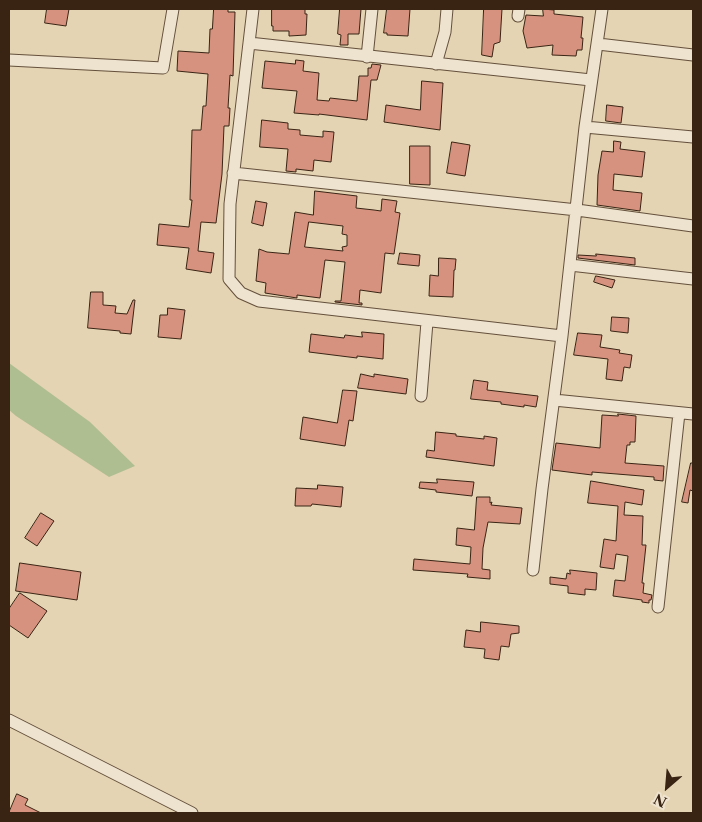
<!DOCTYPE html>
<html>
<head>
<meta charset="utf-8">
<style>
  body { margin:0 }
  #map { position:relative; width:702px; height:822px; overflow:hidden; background:#e5d4b3; font-family:"Libre Caslon Text",serif }
  canvas { display:block }
  .frame { position:absolute; inset:0; border:10px solid #392414; pointer-events:none }
  .north { position:absolute; left:642px; top:762px; width:50px; height:50px; -webkit-text-stroke:4px #eee3ce; paint-order:stroke; rotate:207deg; font-size:14px; font-weight:700; line-height:20px; text-align:center; color:#392414 }
  .north::after { content:''; display:block; margin:auto; width:18px; height:22px; background:#392414; clip-path:polygon(50% 0,100% 100%,50% 72%,0 100%) }
</style>
</head>
<body>
<div id="map">
<canvas width="702" height="822"></canvas>
<div class="frame"></div>
<div class="north">N</div>
</div>
<script>
const g = document.querySelector('canvas').getContext('2d');
g.lineJoin = 'round';
function fillPath(path, color) { g.fillStyle = color; g.fill(path, 'evenodd'); }
function trace(path, color, width, dash) { g.strokeStyle = color; g.lineWidth = width; g.lineCap = dash ? 'butt' : 'round'; g.setLineDash(dash || []); g.stroke(path); }
fillPath(new Path2D(`
  M9 363 90 422 135 466 109 477 16 416 9 410Z`), '#afbe91');
const building = new Path2D(`
  M47 9H69L66 26 45 23Z
  M214 9H228V12H235L233 76 230 75 228 108H230L229 126H224L222 174 216 223 201 222 198 251 214 253 211 273 186 269 189 248 157 245 159 224 189 227 192 200H190L192 130H201L203 106H206L208 74 177 71 178 51 209 53 210 29H212Z
  M272 9H305V14H307L306 35 289 36V31H273V26H272Z
  M340 9H361L359 34H348V45H340L341 35 338 34Z
  M387 9H410L408 36 387 35V33H384Z
  M484 9H502L500 42 494 44 492 57 482 55Z
  M543 9 554 10V14L583 17 581 38H583L582 50H577L576 56 552 55 553 45 527 48 523 31 526 15 543 16Z
  M296 60 304 61 303 71 319 73 317 100 329 101 330 98 357 101 359 76H368V68H371L372 64 381 65 377 80H371L367 120 319 114V115L294 113 297 91 262 88 265 61 295 64Z
  M422 81 443 83 440 130 384 122 386 105 420 110Z
  M607 105 623 107 621 123 606 121Z
  M262 120 288 123V129L300 130V135L323 137V131L334 132 331 162 314 160 313 171 296 169V172L286 171 288 149 260 147Z
  M614 141 621 142 620 149 645 152 642 177 614 174 613 190 642 193 640 211 597 205 598 175 602 151 613 152Z
  M452 142 470 145 465 176 447 173Z
  M410 146H430V185L410 184Z
  M315 191 357 196 356 208 374 210 381 211 382 199 397 201 395 212 400 213 394 254 385 253 381 293 360 290 359 303H362V305L335 302V301H341L345 262 325 260 320 298 297 295V298L265 293 266 283 256 281 259 249 267 252 289 254 295 212 313 215ZM309 222 343 226 342 234 347 235V246L342 247 343 251 305 247Z
  M256 201 267 203 263 226 252 223Z
  M400 253 420 255 419 266 398 264Z
  M596 254 635 258V265L578 258V255L596 256Z
  M439 258 456 259 455 270H454L453 297 429 296 430 275 438 276Z
  M596 276 615 280 612 288 594 282Z
  M91 292H103V305L116 306 115 313 127 314 133 300H135L131 334 120 333V331L88 328Z
  M168 308 185 310 181 339 158 337 160 315H167Z
  M612 317 629 318 628 333 611 331Z
  M362 332 384 334 383 359 357 356V358L309 352 311 334 344 338 345 335 362 337Z
  M578 333 602 335 600 347 620 350 619 353 632 355 630 368 624 367 622 381 606 379 608 359 574 355Z
  M361 374 374 377V374L408 379 406 394 358 388Z
  M474 380 488 382 487 390 538 396 536 407 524 405V407L501 404V402L471 399Z
  M343 390 357 391 353 421 349 420 345 446 300 439 303 417 337 423Z
  M618 414 636 416 635 442H630V445H627L625 463 664 466 663 481 654 480V477L592 472V475L552 470 556 443 600 448 602 415 618 416Z
  M436 432 456 434V436L484 439V436L497 438 494 466 426 457 427 450 434 451Z
  M691 463H693V491L690 490 688 503 682 502Z
  M437 479 474 482 472 496 436 492V490L419 488 420 482 437 483Z
  M591 481 644 490 642 505 625 502 624 515 643 516 642 545H646L642 583H644L643 593 652 595 651 600H649V603L642 602V600L613 596 615 580 625 581 628 556 616 554 614 569 600 567 604 539 616 541 618 506 588 503Z
  M318 485 343 487 341 507 312 504 311 506H295L296 488 317 489Z
  M477 497H490V503L492 502 491 505 522 508 520 524 488 522 483 548 482 569 490 570V579L467 577 468 574 413 570 414 559 470 564 471 547 456 545 457 528 474 530Z
  M41 513 54 521 37 546 25 538Z
  M20 563 81 572 77 600 16 591Z
  M570 570 597 573 596 590 585 589V595L568 593V586L550 584V577L566 579 567 573 570 574Z
  M20 593 47 611 28 638 9 625V609Z
  M481 622 519 626V633L511 634 509 647 501 646 499 660 484 658 485 649 464 647 466 630 480 632Z
  M17 794 28 799 25 805 41 813H9Z`);
fillPath(building, '#d6927e');
trace(building, '#392414', 1);
const minor = new Path2D(`
  M253 9 230 204 229 279 241 293 259 301 562 336
  M518 16 519 9
  M249 43 591 80
  M598 44 693 55
  M367 57 372 9
  M9 60 163 68 173 9
  M436 64 445 32 447 9
  M585 127 693 137
  M233 173 577 210 693 226
  M570 265 693 279
  M421 396 427 322
  M554 400 693 414
  M533 570 542 489 562 336 585 127 602 9
  M658 607 679 413
  M9 720 192 813`);
trace(minor, '#64503c', 13);
trace(minor, '#eee3ce', 11);
</script>
</body>
</html>
